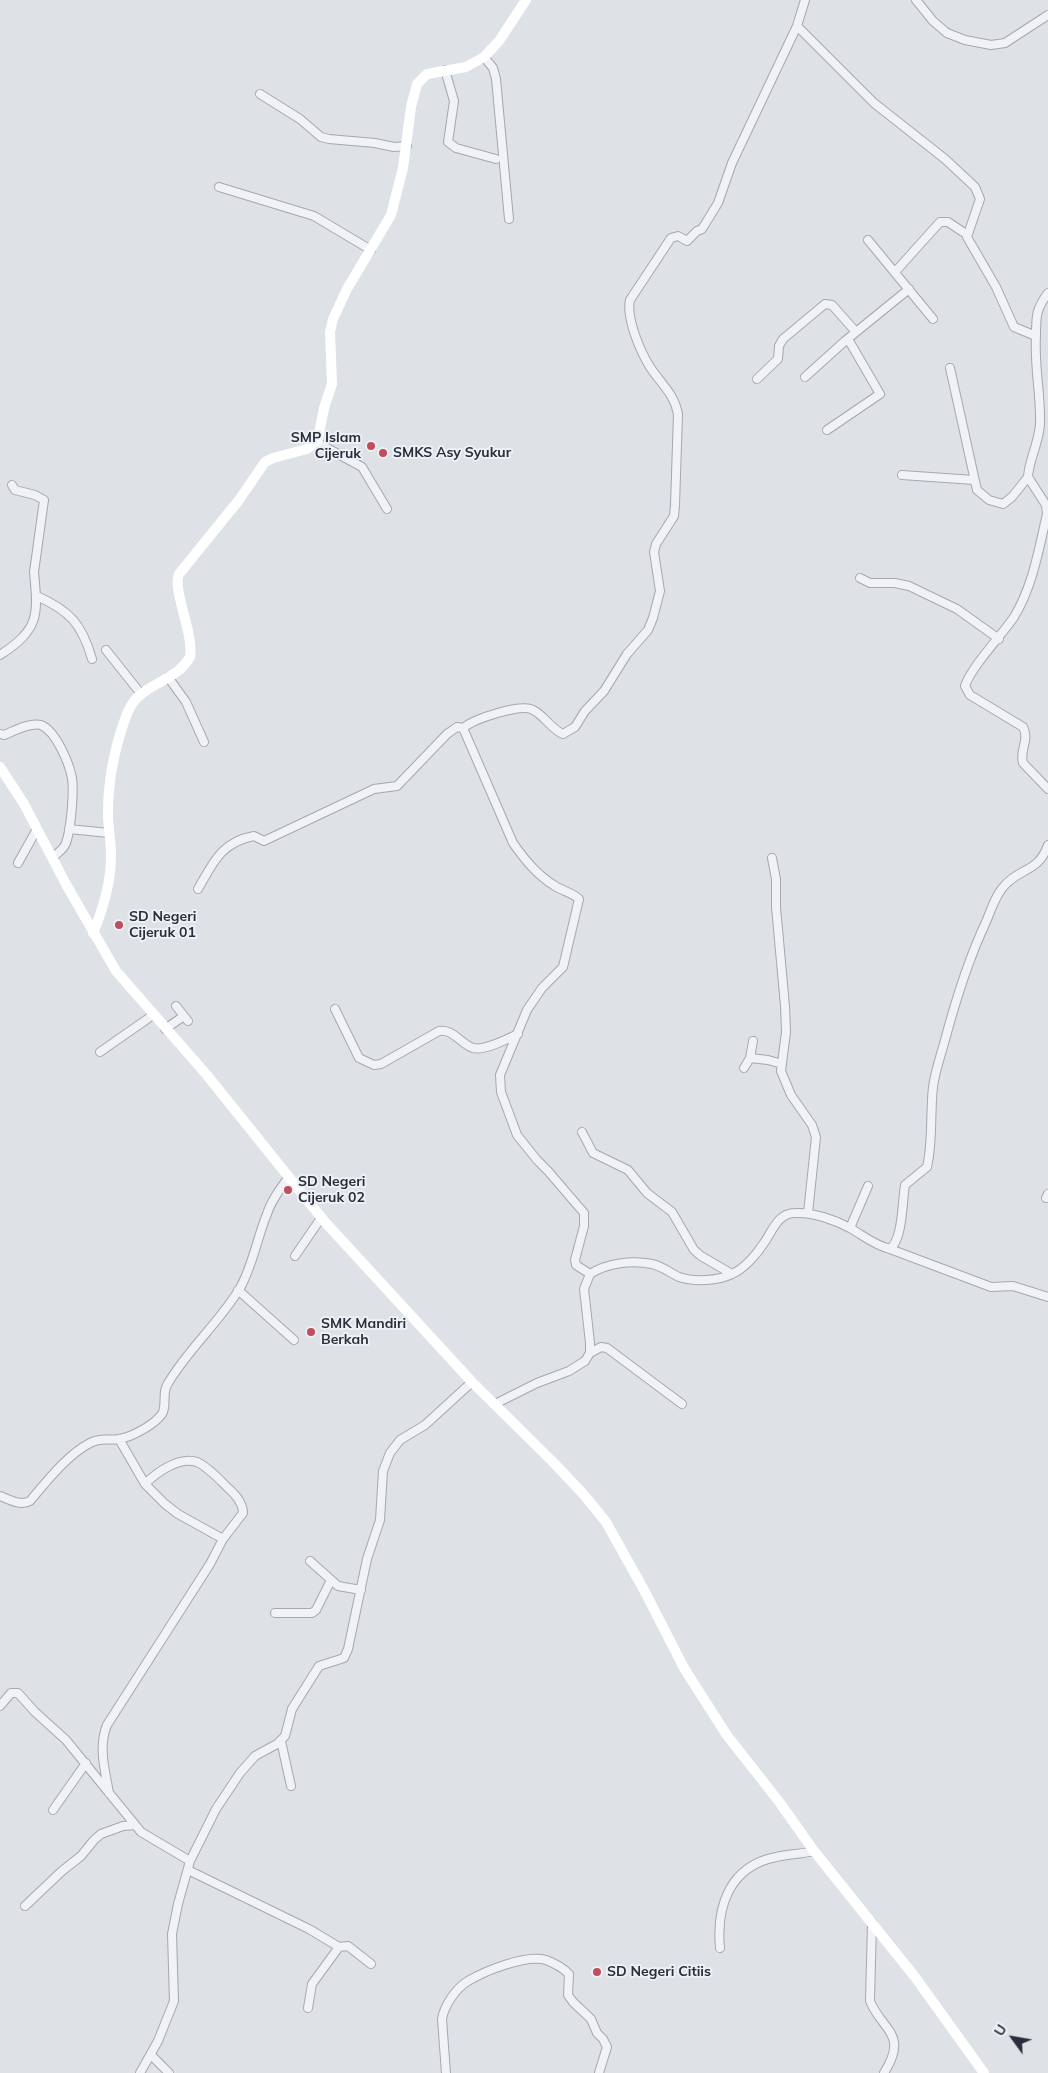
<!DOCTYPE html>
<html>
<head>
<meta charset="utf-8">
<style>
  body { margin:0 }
  #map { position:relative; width:1048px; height:2073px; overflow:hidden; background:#dee1e6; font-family:Mulish,sans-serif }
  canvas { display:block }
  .north { position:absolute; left:988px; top:2013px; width:50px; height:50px; -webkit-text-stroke:4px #edf0f4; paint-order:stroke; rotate:302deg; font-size:14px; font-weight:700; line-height:20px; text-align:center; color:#292f3c }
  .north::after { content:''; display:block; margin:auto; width:18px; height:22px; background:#292f3c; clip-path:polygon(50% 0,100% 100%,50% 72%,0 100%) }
</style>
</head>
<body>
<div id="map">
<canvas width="1048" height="2073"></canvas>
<div class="north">U</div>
</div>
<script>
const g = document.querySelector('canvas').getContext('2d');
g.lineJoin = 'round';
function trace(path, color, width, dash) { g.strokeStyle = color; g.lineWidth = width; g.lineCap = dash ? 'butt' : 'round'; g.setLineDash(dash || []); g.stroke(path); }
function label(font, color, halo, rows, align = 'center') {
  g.font = font + ' Mulish,sans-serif'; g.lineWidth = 4; g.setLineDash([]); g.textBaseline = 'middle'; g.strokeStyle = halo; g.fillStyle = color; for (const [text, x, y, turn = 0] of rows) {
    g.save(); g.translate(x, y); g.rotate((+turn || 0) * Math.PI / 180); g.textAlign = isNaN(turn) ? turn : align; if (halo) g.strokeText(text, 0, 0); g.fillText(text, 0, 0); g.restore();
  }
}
const street = new Path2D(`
  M805 0 797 26 874 103 945 159 975 187 980 199 967 237 996 287 1014 327 1036 336C1034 366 1041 394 1040 424 1039 443 1029 459 1028 477L1046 505 1047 514C1039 548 1033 586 1014 617 1002 635 971 667 965 686L970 695 1023 727C1030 740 1019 750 1023 763L1048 789
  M916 0 933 21 947 33 965 40 991 45 1005 43 1048 15
  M484 57 493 68 496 79 509 219
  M445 70 454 101 448 142 456 148 496 159
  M260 94 300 119 321 137 329 139 375 143 394 147 407 146
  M219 187 314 216 371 250
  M868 240 933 319
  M895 272 940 222H948L966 234
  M1036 336C1036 316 1036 309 1048 293
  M950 368 977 490 989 500 1003 504 1012 497 1028 477
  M805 377 845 341 909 289
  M757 379 778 359 779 346 783 339 825 304 832 305 856 332
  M827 430 880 394 848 339
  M316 442 362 467 387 509
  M902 475 974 480
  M860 578 870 583H895L909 586 957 609 999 639
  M37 596C70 611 82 624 92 659
  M106 650 141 694
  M0 655C40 629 38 615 34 572L44 500 35 495 15 490 12 485
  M168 677 186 702 204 742
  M0 734 4 735C14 731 30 722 41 725 56 731 69 763 72 778 74 792 71 829 66 843 64 849 58 853 53 857
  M69 829 109 833
  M772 858 776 879V907L785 1006 786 1032 781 1071 791 1095 812 1125 816 1137 808 1213
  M18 863 37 829
  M198 889C213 863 221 842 254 836L264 841 374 789 397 786 447 734 457 727 463 728
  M176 1006 188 1021
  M335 1009 359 1058 374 1065 381 1064 439 1031C452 1028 461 1044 473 1048 485 1051 507 1039 518 1034
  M165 1029 184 1016
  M100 1052 153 1015
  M750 1058 768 1060 782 1064
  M744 1068 750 1058 753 1041
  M582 1132 593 1153 628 1170 647 1193 672 1212 694 1250 701 1256 732 1274
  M1046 1198 1048 1194
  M850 1228 868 1186
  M890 1249 991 1287 1013 1286 1048 1297
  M295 1256 321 1218
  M590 1274 576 1265 575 1260 584 1226V1213L548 1171 537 1160 517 1135 501 1092 500 1075 527 1010 542 988 563 967 579 899C573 893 563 891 555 886 537 875 525 860 513 843L463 728C474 719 521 703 533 710 545 716 551 729 563 734L575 727 585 711 604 691 627 654 648 630 653 618 660 591 654 552 656 544 674 516 675 505 678 414C674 393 661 384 650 367 640 351 626 318 630 300L671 238 678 236 687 241 697 231 702 229 718 203 732 163 797 26
  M238 1290 294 1340
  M590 1353 601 1347 607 1348 682 1404
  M495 1404 537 1383 569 1371 585 1361 590 1353V1343L584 1289 590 1274C607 1263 632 1260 652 1264 662 1266 670 1273 679 1277 694 1282 718 1281 732 1274 744 1269 757 1254 764 1243 773 1230 778 1213 795 1213 813 1212 835 1220 850 1228 864 1236 874 1245 890 1249 903 1239 902 1202 905 1185L927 1167C933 1141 930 1114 933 1087 935 1071 941 1055 945 1040 956 999 968 960 986 922 991 910 996 894 1005 885 1021 867 1038 873 1048 845
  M119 1439 145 1484 165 1504 178 1514 223 1539 243 1513C243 1503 234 1493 227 1487 219 1479 208 1467 197 1462 179 1456 156 1473 145 1484
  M0 1496C10 1500 20 1506 30 1501 47 1481 67 1455 90 1443 101 1437 109 1441 119 1439 132 1437 154 1425 162 1414 167 1406 162 1394 167 1385 187 1350 219 1323 240 1288 253 1265 257 1238 267 1214 271 1201 280 1189 288 1178
  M310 1561 338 1586 361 1590
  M275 1613H312L316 1610 331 1580
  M0 1706 11 1693H18L35 1712 66 1740 141 1832 190 1861
  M281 1741 291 1786
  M109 1793C105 1770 98 1747 107 1725L210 1564 223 1539
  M53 1810 86 1763
  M188 1870 309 1929 339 1947 348 1946 371 1964
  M25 1906 62 1871 81 1856 94 1840 101 1834 123 1826 135 1825
  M872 1923 870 2001C882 2031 909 2033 884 2073
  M720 1948C716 1906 730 1866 776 1857 789 1854 802 1854 814 1851
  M308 2008 312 1984 339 1947
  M151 2055 169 2073
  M140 2073 158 2041 174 2001 172 1934 178 1904 190 1861 216 1809 240 1773 255 1756 277 1744 285 1736 292 1709 319 1666 344 1658 348 1649 367 1559 380 1520 383 1471 390 1453 400 1440 425 1425 472 1382
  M446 2073 442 2019C444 2006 456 1988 468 1981 485 1971 526 1954 546 1960 554 1963 563 1968 569 1974L568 1995 573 2002 591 2019 597 2033 603 2039 607 2047 599 2073`);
trace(street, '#a4a8b0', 10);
trace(street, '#f0f2f5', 8);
trace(new Path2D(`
  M0 767 24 804 67 886 116 971 206 1074 325 1222 472 1382 554 1463 585 1496 606 1522 644 1590 684 1668 726 1734 780 1803 814 1851 915 1977 984 2073
  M93 933C104 907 111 883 111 855 111 841 108 827 108 813 108 783 114 751 124 722 127 713 131 702 139 696 154 682 179 677 190 657 194 633 172 590 179 574L239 500 265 462 273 458 307 449 318 439 324 408 332 384 330 332 333 319 347 289 391 215 403 168 411 107 417 84 427 74 466 67 484 57 499 41 526 0`), '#fff', 10);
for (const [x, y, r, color] of [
  [371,446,5,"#c04e5d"],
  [383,453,5,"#c04e5d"],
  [119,925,5,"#c04e5d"],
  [288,1190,5,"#c04e5d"],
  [311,1332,5,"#c04e5d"],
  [597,1972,5,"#c04e5d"]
]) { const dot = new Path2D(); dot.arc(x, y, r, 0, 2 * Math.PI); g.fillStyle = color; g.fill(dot); trace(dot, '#edf0f4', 2); }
label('bold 14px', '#292f3c', '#edf0f4', [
  ["SMP Islam",361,438,"right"],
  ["Cijeruk",361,454,"right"],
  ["SMKS Asy Syukur",393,453],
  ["SD Negeri",129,917],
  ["Cijeruk 01",129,933],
  ["SD Negeri",298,1182],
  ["Cijeruk 02",298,1198],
  ["SMK Mandiri",321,1324],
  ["Berkah",321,1340],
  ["SD Negeri Citiis",607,1972]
], 'left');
</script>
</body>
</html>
